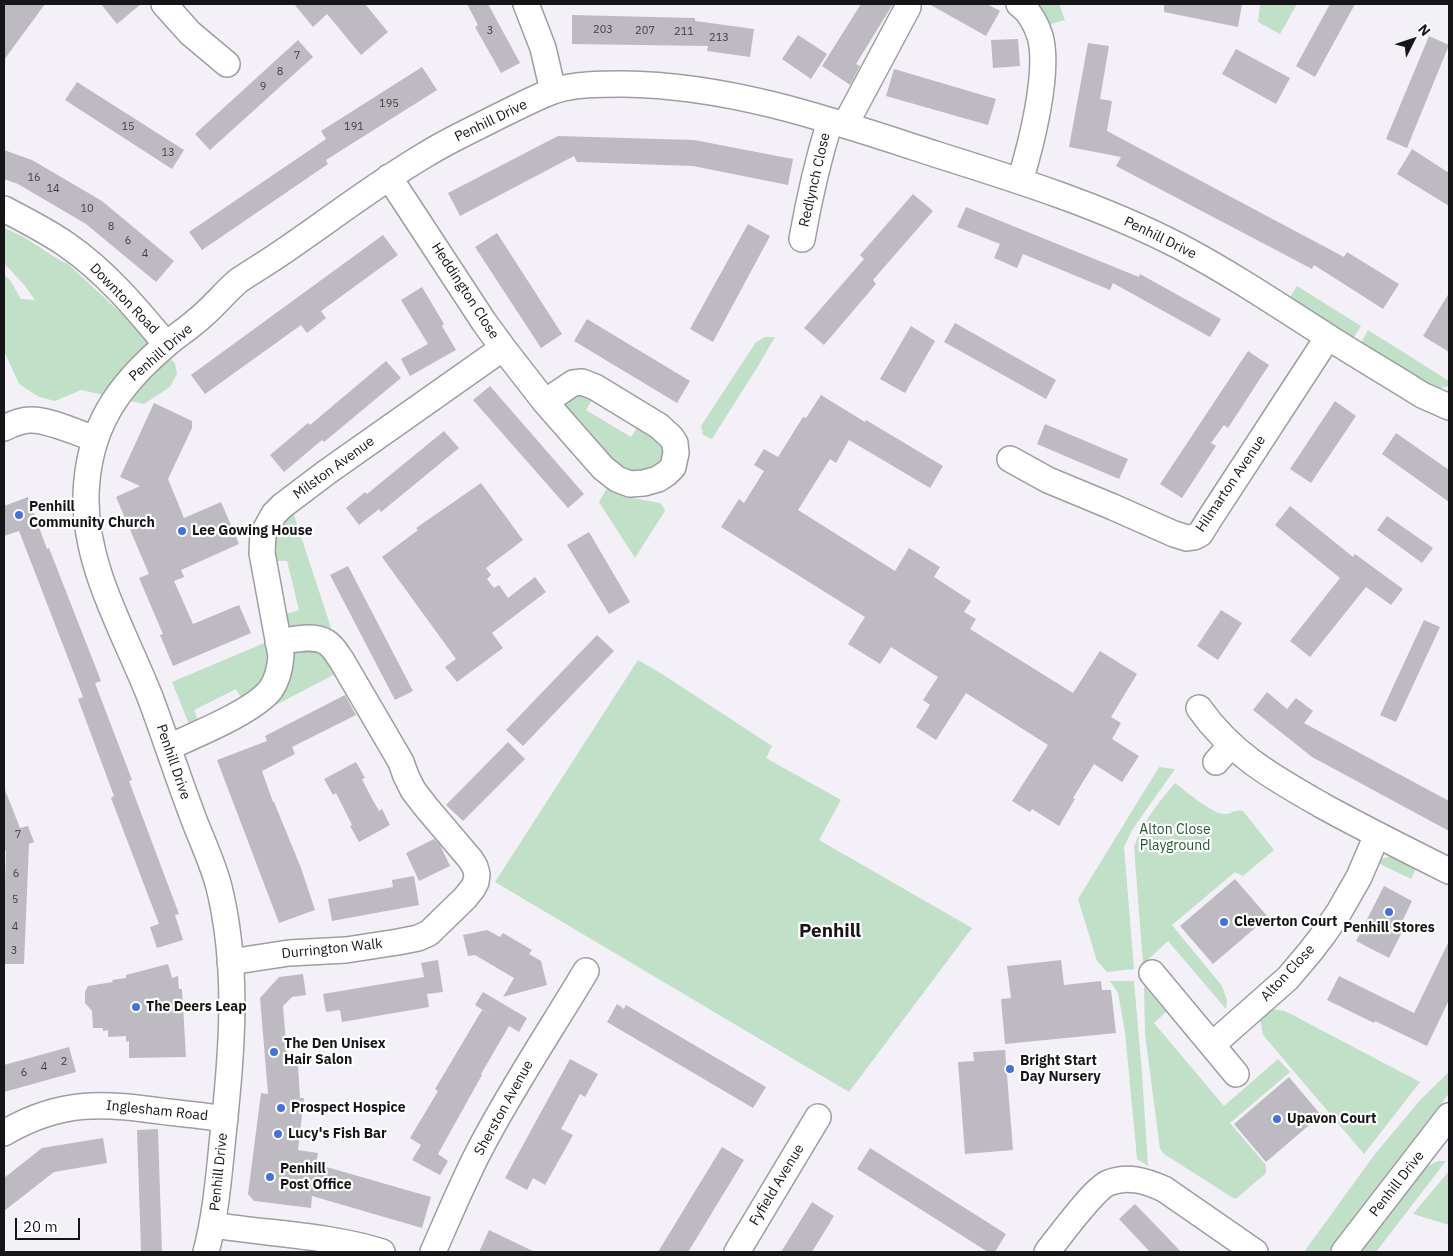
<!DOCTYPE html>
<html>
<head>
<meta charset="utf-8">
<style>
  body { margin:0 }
  #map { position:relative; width:1453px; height:1256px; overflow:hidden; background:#f4f0f7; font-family:"IBM Plex Sans",sans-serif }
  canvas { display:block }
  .frame { position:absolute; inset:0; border:5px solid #161517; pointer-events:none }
  .north { position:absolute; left:1388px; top:15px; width:50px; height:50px; -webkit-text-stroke:4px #fff; paint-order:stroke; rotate:49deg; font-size:14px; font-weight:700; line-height:20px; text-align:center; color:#161517 }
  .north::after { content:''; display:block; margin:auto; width:18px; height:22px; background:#161517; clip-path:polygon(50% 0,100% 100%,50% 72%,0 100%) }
  .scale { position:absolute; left:15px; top:1218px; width:65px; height:22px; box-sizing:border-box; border:2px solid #161517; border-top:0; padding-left:6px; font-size:15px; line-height:18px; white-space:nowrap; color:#161517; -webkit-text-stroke:4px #fff; paint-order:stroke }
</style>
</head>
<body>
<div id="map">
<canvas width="1453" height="1256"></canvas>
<div class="frame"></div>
<div class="north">N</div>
<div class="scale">20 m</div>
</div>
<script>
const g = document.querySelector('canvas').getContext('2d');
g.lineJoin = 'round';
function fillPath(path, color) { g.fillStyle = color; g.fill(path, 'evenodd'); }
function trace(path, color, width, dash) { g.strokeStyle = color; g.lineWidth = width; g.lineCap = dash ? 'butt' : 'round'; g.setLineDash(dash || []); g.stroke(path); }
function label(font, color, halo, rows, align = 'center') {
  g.font = font + ' "IBM Plex Sans",sans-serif'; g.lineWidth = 4.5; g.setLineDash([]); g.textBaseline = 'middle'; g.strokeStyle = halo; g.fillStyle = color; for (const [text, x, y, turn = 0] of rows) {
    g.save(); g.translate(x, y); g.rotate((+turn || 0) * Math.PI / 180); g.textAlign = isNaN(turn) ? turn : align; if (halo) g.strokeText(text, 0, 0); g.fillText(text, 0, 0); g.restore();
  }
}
fillPath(new Path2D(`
  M1037 4H1059L1065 20 1048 25 1042 10Z
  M1260 4H1297L1280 34 1258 22Z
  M4 228 22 236 61 261 68 264 175 363 177 374 170 387 144 404 81 390 55 401 39 397 19 384 4 351V274L10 280 21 299 35 300 25 286 4 263Z
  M1297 286 1361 326 1353 339 1289 299Z
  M1368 330 1449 381V386L1437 389 1360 345Z
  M765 337H775L758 366 712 439 703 435 701 426 756 342Z
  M578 390 592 400 586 410 631 437 638 426 665 441 662 467 626 476 563 404Z
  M607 488 633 498 660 503 664 508 665 511 635 558 599 502Z
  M289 510 294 515 335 640 290 630 283 615 299 610 287 561H273L271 541Z
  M269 641 267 678 244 702 236 689 194 710 200 725 191 729 172 682Z
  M316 645 339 672 268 709 292 653 295 649Z
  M638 660 662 674 772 746 766 758 841 800 819 840 972 928 849 1092 495 882Z
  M1159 767 1175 769 1132 830 1124 847 1134 969 1107 972 1097 961 1078 899Z
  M1175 783C1185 791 1212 813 1223 814 1231 815 1234 809 1243 811L1274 850 1243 876 1235 872 1172 925 1222 986 1227 1000 1226 1009 1168 941 1143 964 1134 847C1141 824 1159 802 1175 783Z
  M1391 856H1401L1414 867 1415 871 1411 879 1376 862 1384 858Z
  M1110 981H1134L1142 1073 1148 1166 1137 1159 1125 1032 1118 993Z
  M1144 986 1166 1012 1154 1023 1224 1106 1278 1059 1290 1072 1230 1123 1266 1165V1173L1237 1198H1233L1164 1154 1160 1149 1145 1034Z
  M1271 1009 1285 1011 1420 1082 1364 1154 1263 1035 1260 1018Z
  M1449 1072V1093L1427 1125 1329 1252H1304L1375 1154 1421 1099Z
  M1438 1161H1446L1376 1252H1358L1397 1202 1426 1167Z
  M1449 1171V1225L1413 1214Z`), '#c0e0c7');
fillPath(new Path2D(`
  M4 4H45L4 60Z
  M101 4H141L117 24Z
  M294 4H365L388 32 361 55 327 14 313 27Z
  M467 4H488L520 63 501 73 475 27 478 25Z
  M861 4H893L856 64 860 66 850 85 822 66Z
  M929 4H987L1000 11 986 36Z
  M1164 4H1242L1238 27 1164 12Z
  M1330 4H1355L1315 77 1296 66Z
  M572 15 695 18V21L754 29 750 57 707 51 708 46 572 44Z
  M798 35 827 54 811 79 782 59Z
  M1429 36 1449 45 1407 148 1386 139Z
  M1018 39 1020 66 993 68 991 40Z
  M298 40 313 57 210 150 195 134Z
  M1088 43 1109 46 1100 99 1112 101 1107 131 1344 257 1347 252 1399 284 1383 309 1314 265 1312 269 1116 166 1121 157 1069 147Z
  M1236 49 1290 78 1276 104 1222 74Z
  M422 67 437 90 326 160 328 164 202 250 189 232 326 139 321 131Z
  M894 69 996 99 988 125 886 96Z
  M77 82 184 150 172 169 65 100Z
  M558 136 694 140 793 159 788 185 693 166 577 162 574 156 460 216 448 193Z
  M1412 149 1449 173V206L1397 174Z
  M4 150 32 160 102 201 174 261 156 282 86 224 18 184 4 179Z
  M913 194 933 211 873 280 876 284 824 345 804 328 864 259 860 255Z
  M966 207 1139 277 1140 274 1221 319 1210 337 1113 283 1110 290 1023 254 1017 268 994 258 1000 244 957 227Z
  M748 224 770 236 713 342 690 329Z
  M497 233 562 334 541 348 475 247Z
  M383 235 398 255 321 311 326 318 307 333 301 325 205 394 191 375Z
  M422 287 444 324 442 326 456 350 410 376 401 359 428 344 401 300Z
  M1449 293V352L1423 336Z
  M587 319 690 381 677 403 574 341Z
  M955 323 1056 380 1046 399 944 342Z
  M911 326 935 341 905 393 880 379Z
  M1248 351 1269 365 1228 428 1224 425 1211 443 1216 446 1182 498 1160 484Z
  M386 361 401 378 324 442 322 440 284 472 270 455 308 423 310 425Z
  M490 386 584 494 568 508 473 400Z
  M821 395 865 422 866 420 943 466 930 488 849 440 836 463 830 459 798 510 895 571 909 548 940 567 934 577 971 601 964 612 976 619 970 629 1073 693 1100 651 1137 674 1111 717 1121 723 1112 739 1139 756 1122 782 1094 764 1073 798 1075 799 1059 826 1032 809 1030 812 1012 801 1048 745 966 693 936 740 916 727 930 705 923 700 938 677 891 647 880 664 848 644 865 617 721 527 739 499 744 503 764 471 754 465 764 449 778 457 803 417 806 418Z
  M1335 401 1356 416 1311 483 1290 469Z
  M154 403 192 421V428L168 479 184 518 221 502 239 544 181 570 184 577 174 581 193 624 239 605 251 633 173 666 160 635 163 634 139 578 149 574 116 497 140 486 120 477Z
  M1045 424 1128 459 1119 479 1037 444Z
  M444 431 459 448 381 512 379 509 359 525 346 508 365 492 367 494Z
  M1396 433 1449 470V502L1382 454Z
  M481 483 523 540 486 568 491 575 487 579 494 588 499 585 508 598 535 577 546 592 492 633 503 648 457 682 445 667 456 659 382 557 418 530 416 528Z
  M28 497 47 549 49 548 101 681 95 683 132 780 129 781 179 914 175 915 183 940 157 948 150 927 159 924 111 798 114 796 78 699 83 697 19 531 4 536V506Z
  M1290 506 1353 557 1355 554 1403 589 1391 605 1366 587 1310 657 1290 641 1340 578 1275 525Z
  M1387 516 1433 548 1422 563 1377 530Z
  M589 532 630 602 609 614 567 545Z
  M348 566 413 691 395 700 330 575Z
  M1221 610 1242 623 1218 660 1197 646Z
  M1424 620 1440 627 1396 722 1380 715Z
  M597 635 614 651 523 746 506 730Z
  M1267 692 1287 709 1296 698 1313 711 1304 723 1449 801V831L1312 757 1253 710Z
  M345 695 356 715 292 747 295 754 262 771 273 802H274L301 868 315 910 279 923 217 760 267 741 265 736Z
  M508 742 525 759 463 821 446 805Z
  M356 762 365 778 362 779 370 795 379 811 382 809 390 825 359 842 350 826 352 825 336 793 333 795 324 779Z
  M4 790H5L20 828 28 826 34 842 29 844 24 964H4V914L6 852 4 846Z
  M434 839 440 845 450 866 419 881 406 853Z
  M414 876 419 905 332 921 328 899 393 887 392 880Z
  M1235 879 1268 917 1213 964 1180 926Z
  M1384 886 1412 901 1401 924 1405 926 1389 958 1356 941Z
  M487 930 500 937 503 933 532 950 529 954 541 961 547 985 503 997 514 978 475 955 468 956 463 935Z
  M1449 941V1000L1427 1046 1375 1021 1374 1023 1327 1000 1339 976 1414 1013Z
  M438 960 443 992 427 994 429 1007 342 1022 340 1010 326 1012 323 994 424 977 421 963Z
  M1061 960 1064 985 1101 981 1102 990H1111L1116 1033 1005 1044 1001 999 1011 998 1007 966Z
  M168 964 172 978 178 976 179 989H182L186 1057 129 1058V1041L126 1042V1036L108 1037V1030L103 1031V1028H93L92 1011 85 1003V992L88 986 113 982 112 980 126 978V975Z
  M303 974 306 995 292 997 283 1006 288 1066 298 1065 300 1098H304L298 1150 318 1153 316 1164 431 1197 422 1228 312 1196 311 1208 254 1201 248 1194 261 1093 268 1094 260 998 279 977Z
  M483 992 527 1018 519 1032 509 1026 481 1074 482 1075 438 1154 448 1161 440 1175 412 1160 421 1145 410 1138 438 1091 435 1089 482 1010 492 1016 475 1005Z
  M617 1004 624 1009 626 1005 766 1087 753 1108 607 1022Z
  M69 1047 76 1072 4 1092V1065Z
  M1005 1050 1013 1150 965 1154 958 1062 974 1061 973 1052Z
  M570 1059 598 1074 585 1097 580 1094 561 1129 573 1135 545 1185 533 1178 527 1190 505 1178Z
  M1289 1077 1321 1115 1266 1162 1234 1124Z
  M158 1129 162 1252H141L137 1130Z
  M103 1138 107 1163 54 1172 4 1211V1178L42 1148Z
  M722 1147 744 1160 693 1244 688 1252H658Z
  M870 1148 1006 1234 995 1252H988L857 1169Z
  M812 1202 834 1216 812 1252H781Z
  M1135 1204 1166 1236 1181 1252H1150L1119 1219Z
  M489 1230 535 1252H479Z`), '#bebac1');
const street = new Path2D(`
  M164 4 190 33 227 64
  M526 4 543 48 553 91
  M1019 4C1029 11 1036 24 1040 36 1050 72 1031 145 1020 181
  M845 125 908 7
  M389 177 484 322 503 348 545 402 573 383 582 382 595 387 659 426 671 437 675 443 676 453 673 467 667 473 658 479 644 483 630 484 617 479 603 468 545 402
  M4 209C25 220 47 231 67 245 106 272 136 308 166 344
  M802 239C809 199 818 160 830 121
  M4 428C12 424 21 420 30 420 47 419 78 433 95 439
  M1010 459 1048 480 1113 507 1174 534 1187 538 1194 537 1200 534 1210 518 1328 337
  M1199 708C1232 755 1274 778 1323 806 1365 829 1407 850 1449 871
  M169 747C195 735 255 711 271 689 278 679 280 668 281 656L262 553 263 534 274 514 282 506 327 472 503 348
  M1216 762 1231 745
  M230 962 289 953 346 950 398 942 418 938 429 933 465 898 473 888 476 882 477 874 475 867 471 860 426 807 413 790 406 776 401 762 342 661C338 655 333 646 326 642 313 634 293 640 278 642
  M1152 973 1236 1074
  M1212 1045 1288 978 1310 952 1323 935 1339 912 1359 877 1377 835
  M4 1133C62 1099 104 1103 168 1112 187 1114 206 1116 225 1119
  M213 1225C269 1234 328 1235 382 1252
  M206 1252C216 1214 219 1174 223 1135 232 1053 239 968 219 887 212 860 199 835 190 809 176 772 164 734 150 697 125 633 84 566 86 495 88 428 117 386 167 344 176 336 186 330 195 322 211 310 223 294 238 281 251 272 265 264 278 255 327 222 374 185 425 155 449 140 474 129 499 116 516 108 534 98 553 91 575 84 600 84 623 84 731 85 834 121 935 154 1018 180 1101 206 1179 246 1232 274 1281 307 1331 339 1361 358 1392 376 1422 395L1449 407
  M433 1252C448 1218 462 1184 479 1151 511 1089 550 1031 586 971
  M737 1252 818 1117
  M1047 1252C1059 1237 1093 1190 1108 1183 1128 1175 1146 1181 1164 1189L1255 1252
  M1344 1252 1449 1116`);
trace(street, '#9f9ca2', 28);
trace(street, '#fff', 25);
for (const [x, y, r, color] of [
  [19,515,5,"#4172e3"],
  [182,531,5,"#4172e3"],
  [1389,912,5,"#4172e3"],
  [1224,922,5,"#4172e3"],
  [136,1007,5,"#4172e3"],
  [274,1052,5,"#4172e3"],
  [1010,1069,5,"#4172e3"],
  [281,1108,5,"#4172e3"],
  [1277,1119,5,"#4172e3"],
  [278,1134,5,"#4172e3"],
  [270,1177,5,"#4172e3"]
]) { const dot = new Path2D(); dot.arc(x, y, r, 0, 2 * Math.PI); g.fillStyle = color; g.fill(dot); trace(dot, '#fff', 2); }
label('11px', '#403e42', null, [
  ["203",603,30],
  ["3",490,31],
  ["207",645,31],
  ["211",684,32],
  ["213",719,38],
  ["7",297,56],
  ["8",280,72],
  ["9",263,87],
  ["195",389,104],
  ["15",128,127],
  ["191",354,127],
  ["13",168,153],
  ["16",34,178],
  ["14",53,189],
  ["10",87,209],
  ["8",111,227],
  ["6",128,241],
  ["4",145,254],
  ["7",18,835],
  ["6",16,874],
  ["5",15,900],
  ["4",15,927],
  ["3",14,951],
  ["2",64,1062],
  ["4",44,1067],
  ["6",24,1073]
]);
label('14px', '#161517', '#fff', [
  ["Penhill Drive",491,121,-26],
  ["Redlynch Close",815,180,-77],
  ["Penhill Drive",1160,238,26],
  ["Heddington Close",465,291,57],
  ["Downton Road",124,299,46],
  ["Penhill Drive",161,353,-41],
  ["Milston Avenue",334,468,-36],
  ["Hilmarton Avenue",1231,484,-56],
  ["Penhill Drive",173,762,71],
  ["Durrington Walk",332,949,-6],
  ["Alton Close",1288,973,-47],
  ["Sherston Avenue",504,1108,-61],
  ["Inglesham Road",157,1111,6],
  ["Penhill Drive",219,1172,-84],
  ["Penhill Drive",1397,1184,-52],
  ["Fyfield Avenue",777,1185,-59]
]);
label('bold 14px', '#161517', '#fff', [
  ["Penhill",29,507],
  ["Community Church",29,523],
  ["Lee Gowing House",192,531],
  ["Cleverton Court",1234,922],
  ["Penhill Stores",1389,928,"center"],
  ["The Deers Leap",146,1007],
  ["The Den Unisex",284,1044],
  ["Hair Salon",284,1060],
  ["Bright Start",1020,1061],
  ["Day Nursery",1020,1077],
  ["Prospect Hospice",291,1108],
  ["Upavon Court",1287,1119],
  ["Lucy's Fish Bar",288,1134],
  ["Penhill",280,1169],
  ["Post Office",280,1185]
], 'left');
label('14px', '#245834', '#fff', [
  ["Alton Close",1175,830],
  ["Playground",1175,846]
]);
label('bold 19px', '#161517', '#fff', [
  ["Penhill",830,932]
]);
</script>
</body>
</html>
